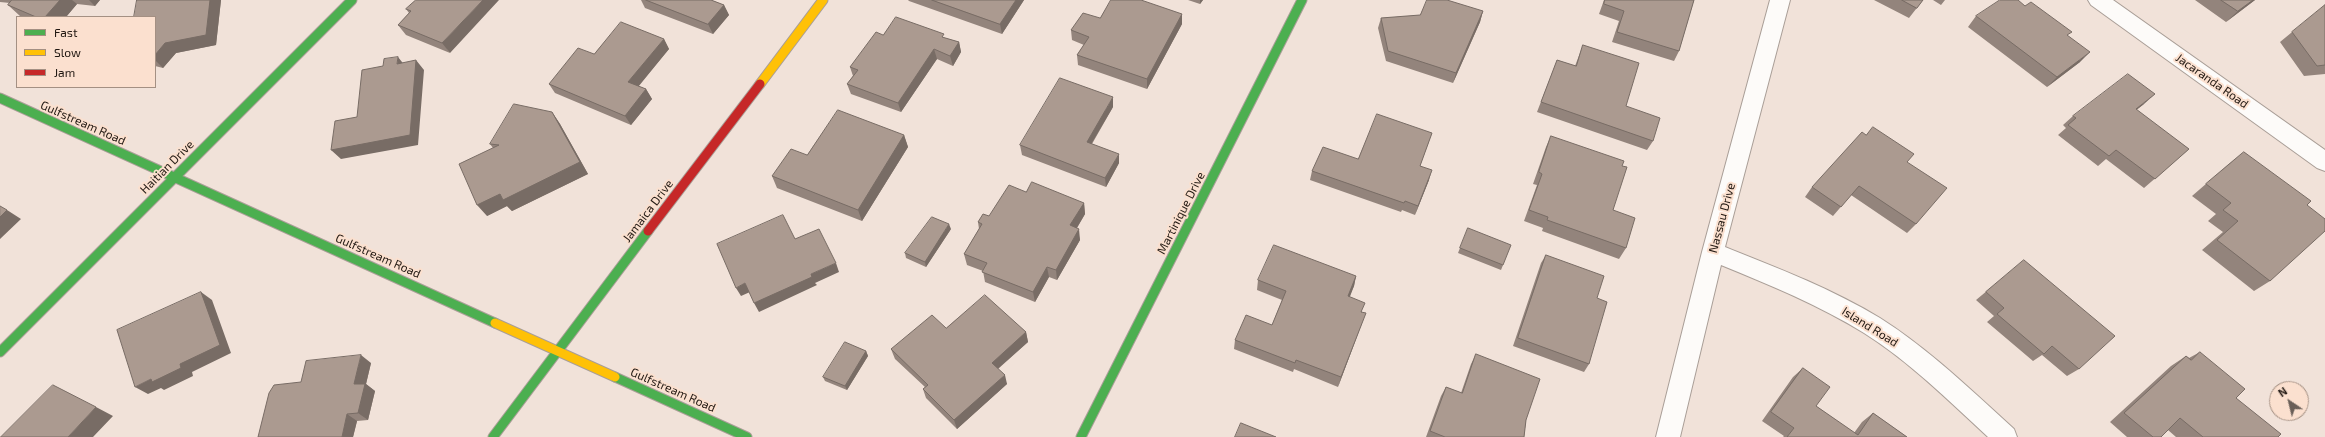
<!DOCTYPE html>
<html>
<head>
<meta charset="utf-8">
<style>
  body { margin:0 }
  #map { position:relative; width:2325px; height:437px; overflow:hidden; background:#f1e2d9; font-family:"Exo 2",sans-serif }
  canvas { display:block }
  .legend { position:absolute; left:16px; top:16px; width:140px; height:72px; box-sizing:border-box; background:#fbe0cf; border:1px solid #a49083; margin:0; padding:5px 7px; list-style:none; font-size:12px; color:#211812 }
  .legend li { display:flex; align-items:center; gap:8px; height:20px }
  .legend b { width:20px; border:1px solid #a49083 }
  .north { position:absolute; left:2269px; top:381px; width:40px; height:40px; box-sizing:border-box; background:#fbe0cf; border:1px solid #a49083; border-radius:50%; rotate:325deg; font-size:11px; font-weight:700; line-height:16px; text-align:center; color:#211812 }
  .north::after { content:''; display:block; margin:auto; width:14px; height:18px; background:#6a5f58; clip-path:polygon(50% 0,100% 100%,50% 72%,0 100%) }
</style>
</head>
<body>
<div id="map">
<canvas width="2325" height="437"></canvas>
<ul class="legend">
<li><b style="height:5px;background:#4caf50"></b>Fast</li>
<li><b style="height:5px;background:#ffc107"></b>Slow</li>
<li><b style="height:5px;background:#c62828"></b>Jam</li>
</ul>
<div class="north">N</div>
</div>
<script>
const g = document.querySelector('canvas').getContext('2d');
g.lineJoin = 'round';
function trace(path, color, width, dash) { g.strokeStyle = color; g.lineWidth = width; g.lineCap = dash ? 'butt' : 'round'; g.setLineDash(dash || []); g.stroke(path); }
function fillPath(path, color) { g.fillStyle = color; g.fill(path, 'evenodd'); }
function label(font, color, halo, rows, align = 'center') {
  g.font = font + ' "Exo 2",sans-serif'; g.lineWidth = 4; g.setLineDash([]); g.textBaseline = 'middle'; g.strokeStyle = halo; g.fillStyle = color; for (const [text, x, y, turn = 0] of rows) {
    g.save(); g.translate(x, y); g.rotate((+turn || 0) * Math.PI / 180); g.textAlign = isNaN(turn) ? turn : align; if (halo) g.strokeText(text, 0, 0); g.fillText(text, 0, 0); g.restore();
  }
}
const street = new Path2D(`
  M1770 0H1790L1725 247C1778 268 1832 289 1880 318 1929 349 1971 390 2014 429L2017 437H1988C1948 400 1910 362 1864 333 1819 305 1770 285 1721 265L1680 437H1656L1702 252Z
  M2088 0H2113L2325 150V171L2317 168 2091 5Z`);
const fast = new Path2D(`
  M0 98 495 323
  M0 352 352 0
  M615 377 747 437
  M493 437 648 231
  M1081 437 1302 0`);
const slow = new Path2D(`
  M760 84 823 0
  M495 323 615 377`);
const jam = new Path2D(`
  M648 231 760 84`);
trace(street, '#a99e97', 2);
trace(fast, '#a99e97', 11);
trace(slow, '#a99e97', 11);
trace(jam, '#a99e97', 11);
fillPath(street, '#fdfbf9');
trace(fast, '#4caf50', 9);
trace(slow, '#ffc107', 9);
trace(jam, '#c62828', 9);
fillPath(new Path2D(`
  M0 0H100L95 6 77 4 66 17H24L20 16 8 5 10 3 0 2Z
  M137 0H221L216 45 176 53 163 68 155 66V17Z
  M416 0 450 53 406 35 398 25 409 13 406 9Z
  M641 0H711L724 5 729 15 713 34 645 8Z
  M908 0H1024L1002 34 909 1Z
  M1188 0H1203L1200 4Z
  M1604 0H1694L1679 51 1674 61 1612 42 1619 21 1599 14Z
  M1874 0H1923L1909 18Z
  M1933 0H1945L1941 5Z
  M2195 0H2255L2226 22Z
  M2325 5V74L2304 76 2280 42Z
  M1483 11 1480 22 1453 83 1386 61 1378 28 1381 18Z
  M1182 14V24L1147 89 1078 65 1077 55 1084 45 1072 40 1071 30 1100 18Z
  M1976 16 2068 36 2080 62 2047 87 1968 27Z
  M883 35 945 38 959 42 961 52 953 66 937 59 901 112 851 94 847 84 853 76 850 67Z
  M664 39 669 49 638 86 646 89 652 99 631 125 555 93 549 84 594 54Z
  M1583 45 1626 106 1653 141 1647 150 1537 112 1557 60 1575 66Z
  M2144 104 2136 110 2189 149 2144 188 2106 159 2098 166 2058 135 2066 128 2063 125 2073 116Z
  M1113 107 1092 144 1119 163 1106 187 1022 155 1020 145Z
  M552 112 560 124 588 174 512 211 507 206 487 216 493 148 490 144Z
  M1432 133 1420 166 1429 180 1415 215 1402 210 1401 212 1310 180 1312 171 1358 159Z
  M904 135 908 147 862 221 777 188 772 176Z
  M1551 136 1622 166 1613 210 1626 248 1619 259 1542 231 1543 228 1524 221 1537 185 1533 184 1546 147Z
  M2244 152 2307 205 2270 281 2254 291 2202 250 2223 232 2208 221 2216 214 2192 196 2229 164Z
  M1907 162 1916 224 1907 233 1851 195 1833 216 1805 197 1812 187Z
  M1084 203 1085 214 1077 228 1080 240 1057 280 1049 277 1035 302 985 282 983 271 967 265 964 254 979 229 978 222 989 216Z
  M1468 228 1503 265 1501 270 1458 253Z
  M951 229 926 267 906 258 905 253Z
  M1546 255 1597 298 1589 364 1584 372 1513 346 1541 263Z
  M2024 260 2079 369 2067 376 2042 355 2033 361 1987 322 1994 316 1976 300Z
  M1356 276 1354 286 1349 297 1362 312V323L1338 387 1294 369 1293 372 1234 349 1235 340 1272 325 1282 300 1257 290 1258 280Z
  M946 328 1026 332 1028 342 998 369 1007 384 957 429 926 398 923 389 925 387 895 359 891 349Z
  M866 351 868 356 847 390 825 381 823 377Z
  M2200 352 2236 398 2278 437H2176L2168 430 2161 437H2127L2110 422 2171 366 2186 356 2189 358Z
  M1476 354 1526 420 1524 437H1426L1441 396 1446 387 1461 393 1471 364Z
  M371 363 366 384 375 391 368 420 357 421 353 437H258L301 382Z
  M1803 368 1816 406 1854 433 1862 422 1873 413 1907 437H1783L1784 436 1762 421 1793 377Z`), '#93847c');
fillPath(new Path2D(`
  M60 0H72L77 4 66 17H45Z
  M89 0H100L95 6Z
  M210 0H221L216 45 176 53 163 68 155 60V55L165 43Z
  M483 0H499L450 53 442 43Z
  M1016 0H1024L1002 34 1000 24Z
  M1200 0H1203L1200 4Z
  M2253 0H2255L2226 22 2238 11Z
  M724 5 729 15 713 34 708 24Z
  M1483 11 1480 22 1453 83 1456 73Z
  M1182 14V24L1147 89V79Z
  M664 39 669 49 634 92 628 82Z
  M959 42 961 52 953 66 950 56Z
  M934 49 937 59 901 112 898 103Z
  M2090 52 2080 62 2047 87 2057 77Z
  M398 57 406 67 397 64Z
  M416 60 424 70 418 145 341 159 331 150Z
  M646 89 652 99 631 125 625 116Z
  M2155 94 2144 104 2125 119 2136 109Z
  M1113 97V107L1087 151V142Z
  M552 112 560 124 588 174 512 211 507 206 487 216 477 205Z
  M904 135 908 147 862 221 858 210Z
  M1119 154V163L1106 187 1105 178Z
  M1432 170 1429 180 1415 215 1418 206Z
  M1084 203 1085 214 1072 236 1070 225Z
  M7 210 21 219 0 239V217Z
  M949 224 951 229 926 267 925 262Z
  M1079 229 1080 240 1057 280 1056 270Z
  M836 263 839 272 815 283 817 285 759 312 754 303 811 274Z
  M1047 267 1049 277 1035 302 1033 292Z
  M1356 276 1354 286 1346 307 1348 296Z
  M745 283 750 292 741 296 736 288Z
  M201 292 212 300 231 353 192 372 193 376 164 390 161 388 148 394 135 387 180 364Z
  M1366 313 1362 323 1338 387 1341 377Z
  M1026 332 1028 342 994 372 992 363Z
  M866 351 868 356 847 390 845 386Z
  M361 355 371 363 366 384 375 391 368 420 358 413 354 384Z
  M1005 375 1007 384 957 429 954 420Z
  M96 407 113 416 93 437H68Z
  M347 414 357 421 353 437H342Z`), '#786c65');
const building = new Path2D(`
  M12 0H60L45 17H36L8 5Z
  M137 0H210L206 35 165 43 155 55V17H134Z
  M416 0H483L442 43 398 25 411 11 406 9Z
  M646 0H711L724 5 708 24Z
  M932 0H1016L1000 24Z
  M1111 0H1141L1182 14 1147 79 1077 55 1089 37 1071 30 1083 13 1100 18Z
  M1427 0H1447L1483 11 1456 73 1388 51 1381 18 1420 15Z
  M1605 0H1694L1679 51 1617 32 1624 11 1604 4Z
  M1902 0H1923L1917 8Z
  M2000 0H2018L2025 6 2031 2 2072 32 2067 35 2090 52 2057 77 1976 16Z
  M2221 0H2253L2238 11Z
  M2325 5V65L2317 66 2292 32Z
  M896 17 944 34 942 37 959 42 950 56 934 49 898 103 847 84 858 70 850 67 876 32 883 35Z
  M621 22 664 39 628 82 646 89 625 116 549 84 578 48 594 54Z
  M1583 45 1639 63 1626 106 1660 118 1653 141 1541 102 1557 60 1576 66Z
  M398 57 397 64 416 60 410 135 331 150 335 121 357 117 362 70 383 66 384 59Z
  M2128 74 2155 94 2136 109 2189 149 2155 179 2116 150 2109 156 2068 125 2076 118 2073 116Z
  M1060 78 1113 97 1087 142 1119 154 1105 178 1020 145Z
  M514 104 552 112 580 162 503 200 500 194 477 205 459 164 499 145 490 144Z
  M838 110 904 135 858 210 772 176 791 149 807 155Z
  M1377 114 1432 133 1420 166 1432 170 1418 206 1405 201 1404 203 1312 171 1323 147 1358 159Z
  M1873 127 1914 154 1907 162 1947 188 1916 224 1859 186 1841 207 1812 187 1862 132 1866 135Z
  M1551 136 1624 161 1622 166 1627 167 1613 210 1635 218 1626 248 1547 220 1548 217 1529 210 1542 174 1539 172Z
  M2244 152 2311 201 2307 205 2325 219V231L2270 281 2217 240 2238 221 2223 210 2231 203 2206 184Z
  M1032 182 1084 203 1070 225 1079 229 1056 270 1047 267 1033 292 982 272 987 263 964 254 982 224 978 222 983 214 989 216 1009 185 1026 192Z
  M0 206 7 210 0 217Z
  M783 215 795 239 819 229 836 263 811 274 812 277 754 303 745 283 736 288 717 244Z
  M932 217 949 224 925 262 905 253Z
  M1468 228 1511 245 1503 265 1460 248Z
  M1274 245 1356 276 1348 296 1365 303 1361 312 1366 313 1341 377 1296 360 1295 363 1235 340 1246 315 1272 325 1286 291 1258 280Z
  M1546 255 1604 276 1597 298 1607 302 1589 364 1518 338Z
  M2024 260 2115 336 2079 369 2052 346 2044 354 1997 314 2004 308 1986 292Z
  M201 292 220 345 180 364 181 368 152 382 151 379 135 387 117 330Z
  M985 295 1026 332 992 363 1005 375 954 420 923 389 928 385 891 349 932 315 946 328Z
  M845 342 866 351 845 386 823 377Z
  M2200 352 2245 389 2236 398 2281 434 2278 437H2203L2180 418 2161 437H2153L2124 413 2186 356 2191 360Z
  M1476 354 1540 379 1526 420 1524 437H1445L1430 431 1446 387 1462 393Z
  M361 355 354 384H365L358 413 347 414 342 437H258L269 393 274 385 301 382 306 361Z
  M1803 368 1830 387 1816 406 1858 435 1873 413 1907 437H1787L1794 428 1771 412Z
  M53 385 96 407 68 437H1Z
  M1241 423 1276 437H1235Z`);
fillPath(building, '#ab9a90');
trace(building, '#786c65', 1);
label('12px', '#211812', '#fbe0cf', [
  ["Jacaranda Road",2212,81,35],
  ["Gulfstream Road",83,123,24],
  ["Haitian Drive",167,167,-45],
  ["Jamaica Drive",648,211,-53],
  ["Martinique Drive",1181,213,-63],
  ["Nassau Drive",1722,218,-75],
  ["Gulfstream Road",378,256,24],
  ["Island Road",1870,327,32],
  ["Gulfstream Road",673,390,24]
]);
</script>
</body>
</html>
